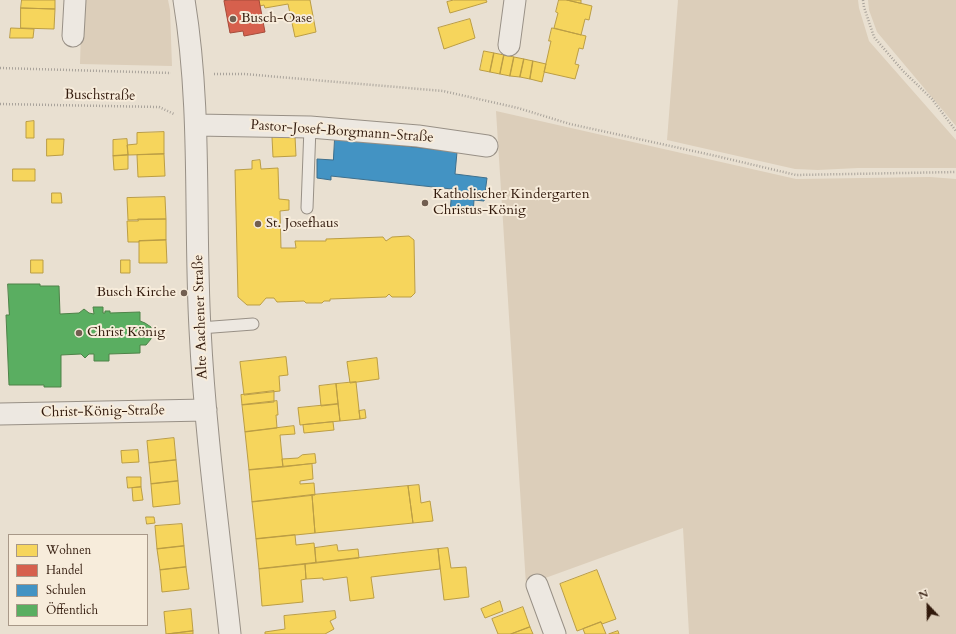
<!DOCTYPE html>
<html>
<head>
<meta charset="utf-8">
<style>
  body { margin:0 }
  #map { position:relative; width:956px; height:634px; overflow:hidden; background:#e9e0d1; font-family:Cardo,serif }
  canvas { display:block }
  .legend { position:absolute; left:8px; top:534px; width:140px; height:92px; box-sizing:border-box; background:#f7ecdb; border:1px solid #a89888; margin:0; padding:5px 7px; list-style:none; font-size:12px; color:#321a0c }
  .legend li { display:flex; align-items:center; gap:8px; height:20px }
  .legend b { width:20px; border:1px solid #a89888 }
  .north { position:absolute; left:908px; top:586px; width:40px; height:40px; -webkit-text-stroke:3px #f7ecdb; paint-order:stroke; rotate:338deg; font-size:11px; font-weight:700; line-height:16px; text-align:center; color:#321a0c }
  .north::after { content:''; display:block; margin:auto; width:14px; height:18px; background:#321a0c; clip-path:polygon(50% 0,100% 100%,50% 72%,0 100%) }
</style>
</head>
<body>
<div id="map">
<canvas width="956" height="634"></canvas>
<ul class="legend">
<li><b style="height:11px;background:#f6d55c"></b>Wohnen</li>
<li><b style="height:11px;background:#d6604d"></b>Handel</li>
<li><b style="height:11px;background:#4393c3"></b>Schulen</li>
<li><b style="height:11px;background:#5aae61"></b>Öffentlich</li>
</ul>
<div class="north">N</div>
</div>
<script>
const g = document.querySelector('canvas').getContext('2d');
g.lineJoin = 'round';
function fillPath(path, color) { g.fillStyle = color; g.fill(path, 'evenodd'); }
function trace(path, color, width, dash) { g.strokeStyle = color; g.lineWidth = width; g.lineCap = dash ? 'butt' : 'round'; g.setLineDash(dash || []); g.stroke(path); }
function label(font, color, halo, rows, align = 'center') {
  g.font = font + ' Cardo,serif'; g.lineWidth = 4; g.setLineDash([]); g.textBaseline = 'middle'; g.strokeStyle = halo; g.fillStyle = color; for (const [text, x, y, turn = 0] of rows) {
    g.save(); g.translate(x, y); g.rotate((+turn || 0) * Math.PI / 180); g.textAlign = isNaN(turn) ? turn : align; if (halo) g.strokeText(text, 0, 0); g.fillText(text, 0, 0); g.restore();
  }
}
fillPath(new Path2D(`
  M82 0H168L170 10 172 66 80 64Z
  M678 0H858L859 8 869 41 956 140V168H858L818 170 795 169 667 140Z
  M868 0H956V126L877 32 869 10Z
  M496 111 796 179 930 177 956 179V634H689L683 528 526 585Z`), '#dcceba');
const homes = new Path2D(`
  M22 0H55V9L21 8Z
  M259 0H310L316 32 295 37 288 4 265 8 264 5 260 6Z
  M454 0H486L487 2 450 13 447 2Z
  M559 0H567L592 6 589 20 585 19 581 35 554 28 558 13 556 12Z
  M567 0H581V3Z
  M21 8 55 9 54 29 21 28Z
  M470 19 475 38 444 49 438 28Z
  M11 28 34 29 33 38H10Z
  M552 28 586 36 583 49 579 48 575 64 579 65 575 79 544 72 551 41H549Z
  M484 51 494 53 490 72 480 70Z
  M494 53 504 55 500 74 490 72Z
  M504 55 514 57 510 76 500 74Z
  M514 57 524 59 520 77 510 76Z
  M524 59 533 61 530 79 520 77Z
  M533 61 546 64 542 82 530 79Z
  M34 121V138H26V122Z
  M164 132V154L128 155 127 145 137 144V133Z
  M295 136 296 156 273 157 272 137Z
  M47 139H64L63 155 47 156Z
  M127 139 128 155 113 156V140Z
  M164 154 165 176 138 177 137 155Z
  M128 155V169L114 170 113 156Z
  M260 160 261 169 278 168 279 199 289 200V210L280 211 281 248H296L295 241H326V239L383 237 386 241 392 237 409 236 414 240 415 293 411 297H392L389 294 386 297 330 299V301H324L322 303H306L304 301 277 302 274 298H266L260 305H247L238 297 235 170 252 169V161Z
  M13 169H35V181H13Z
  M52 193H61L62 203H52Z
  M165 197 166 219 128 220 127 198Z
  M138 219H166V240L139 241V242H128L127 221H138Z
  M166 240 167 263H139V241Z
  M31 260H43V273H31Z
  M121 260H130V273H121Z
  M286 357 288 375 279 376 280 391 244 395 240 362Z
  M377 358 379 379 350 383 347 362Z
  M356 382 360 419 340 421 336 384Z
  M336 384 338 404 321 406 319 386Z
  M274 391V402L242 405 241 395Z
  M277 401 278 415H276L277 428 245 432 242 405Z
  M338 404 340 421 300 425 298 408Z
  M365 410 366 418 360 419 359 411Z
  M333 422 334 430 304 433 303 425Z
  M294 426 295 434 280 435 283 467 249 470 245 432Z
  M174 438 176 460 149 463 147 441Z
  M138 450 139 462 122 463 121 451Z
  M315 454 316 463 283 467 282 459 298 458 302 455Z
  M176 460 178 481 151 484 149 463Z
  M312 464 313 479 300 481V484L314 483 315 495 252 502 249 470Z
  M127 477H141V487L128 488Z
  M178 481 180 504 153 507 151 484Z
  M419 485 421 503 430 501 433 521 413 523 408 486Z
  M408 486 413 523 315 533 312 495Z
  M141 487 143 500 133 501 132 488Z
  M312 495 315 533 256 539 252 502Z
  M146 517H154L155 523 147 524Z
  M182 524 184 546 157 549 155 526Z
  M295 535 296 545 314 543 316 563 259 569 256 539Z
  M337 545 338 551 358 549 359 558 316 563 315 548Z
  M184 546 186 567 160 570 157 549Z
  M448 548 451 568 466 567 469 597 444 600 438 549Z
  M438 549 440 569 371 577 374 598 350 601 347 577 323 580V578L306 579 305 564Z
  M305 564 306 579 301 580 303 602 262 606 259 569Z
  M186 567 189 589 162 592 160 570Z
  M597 570 616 619 602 624 601 622 577 631 560 584Z
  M500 601 503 611 485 618 481 609Z
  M523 607 530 627 511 634H498L492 619Z
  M191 609 193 631 166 634 164 612Z
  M335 611 336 618 330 621 334 629 325 634H265V632L285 629 284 616Z
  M601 622 606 634H585L583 629Z
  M530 627 533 634H511Z
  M193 631V634H168Z
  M618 631 619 634H609Z`);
fillPath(homes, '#f6d55c');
trace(homes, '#bb9d44', 1);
const shops = new Path2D(`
  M231 0H259L265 32 244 36 243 31 230 33 224 1Z`);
fillPath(shops, '#d6604d');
trace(shops, '#a54b3a', 1);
const schools = new Path2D(`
  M335 138 457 152 455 174 487 178 484 201 474 200 473 214 450 212 452 189 331 176V180L317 178V159L333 160Z`);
fillPath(schools, '#4393c3');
trace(schools, '#3e6f8c', 1);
const public = new Path2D(`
  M8 284H40V286H59L60 314 79 313 84 309 89 313 94 314 93 307H103V313H105V311H110V313L140 312V321L145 323 151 327V339L146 345H140V353L109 354V361H94V354H89L85 358 81 354 61 355V387H44V385H9L6 315H9Z`);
fillPath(public, '#5aae61');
trace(public, '#4e8248', 1);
const lane = new Path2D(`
  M307 208 310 127
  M200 328 253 324`);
const street = new Path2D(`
  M184 0C202 109 194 219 200 329 205 431 219 532 230 634
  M73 36 75 0
  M509 45 515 0
  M196 125 310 127 418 136 487 146
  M0 414 206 410
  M537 585 555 634`);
trace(lane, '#989086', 13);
trace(street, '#989086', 23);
trace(new Path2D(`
  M863 0 864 7 874 37 903 71 932 99 956 131
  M0 68 171 73
  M214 74H244L443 91 518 108 570 124 716 156 796 175 956 172
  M0 104 159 107 174 114`), '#a9a39b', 2.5, [1, 2]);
trace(lane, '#ede8e1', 11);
trace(street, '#ede8e1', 21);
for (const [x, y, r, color] of [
  [233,19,4,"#725f51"],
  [425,203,4,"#725f51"],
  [258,224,4,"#725f51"],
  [184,293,4,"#725f51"],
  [79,333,4,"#725f51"]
]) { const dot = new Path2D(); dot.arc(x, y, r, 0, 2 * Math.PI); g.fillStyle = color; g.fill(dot); trace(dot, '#f7ecdb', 1.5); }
label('14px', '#321a0c', '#f7ecdb', [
  ["Busch-Oase",241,19],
  ["Katholischer Kindergarten",433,195],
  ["Christus-König",433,211],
  ["St. Josefhaus",266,224],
  ["Busch Kirche",176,293,"right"],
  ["Christ König",87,333]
], 'left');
label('14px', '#321a0c', '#f7ecdb', [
  ["Buschstraße",100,96,1],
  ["Pastor-Josef-Borgmann-Straße",342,132,4],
  ["Alte Aachener Straße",201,317,-92],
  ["Christ-König-Straße",103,412,-1]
]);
</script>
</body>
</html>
